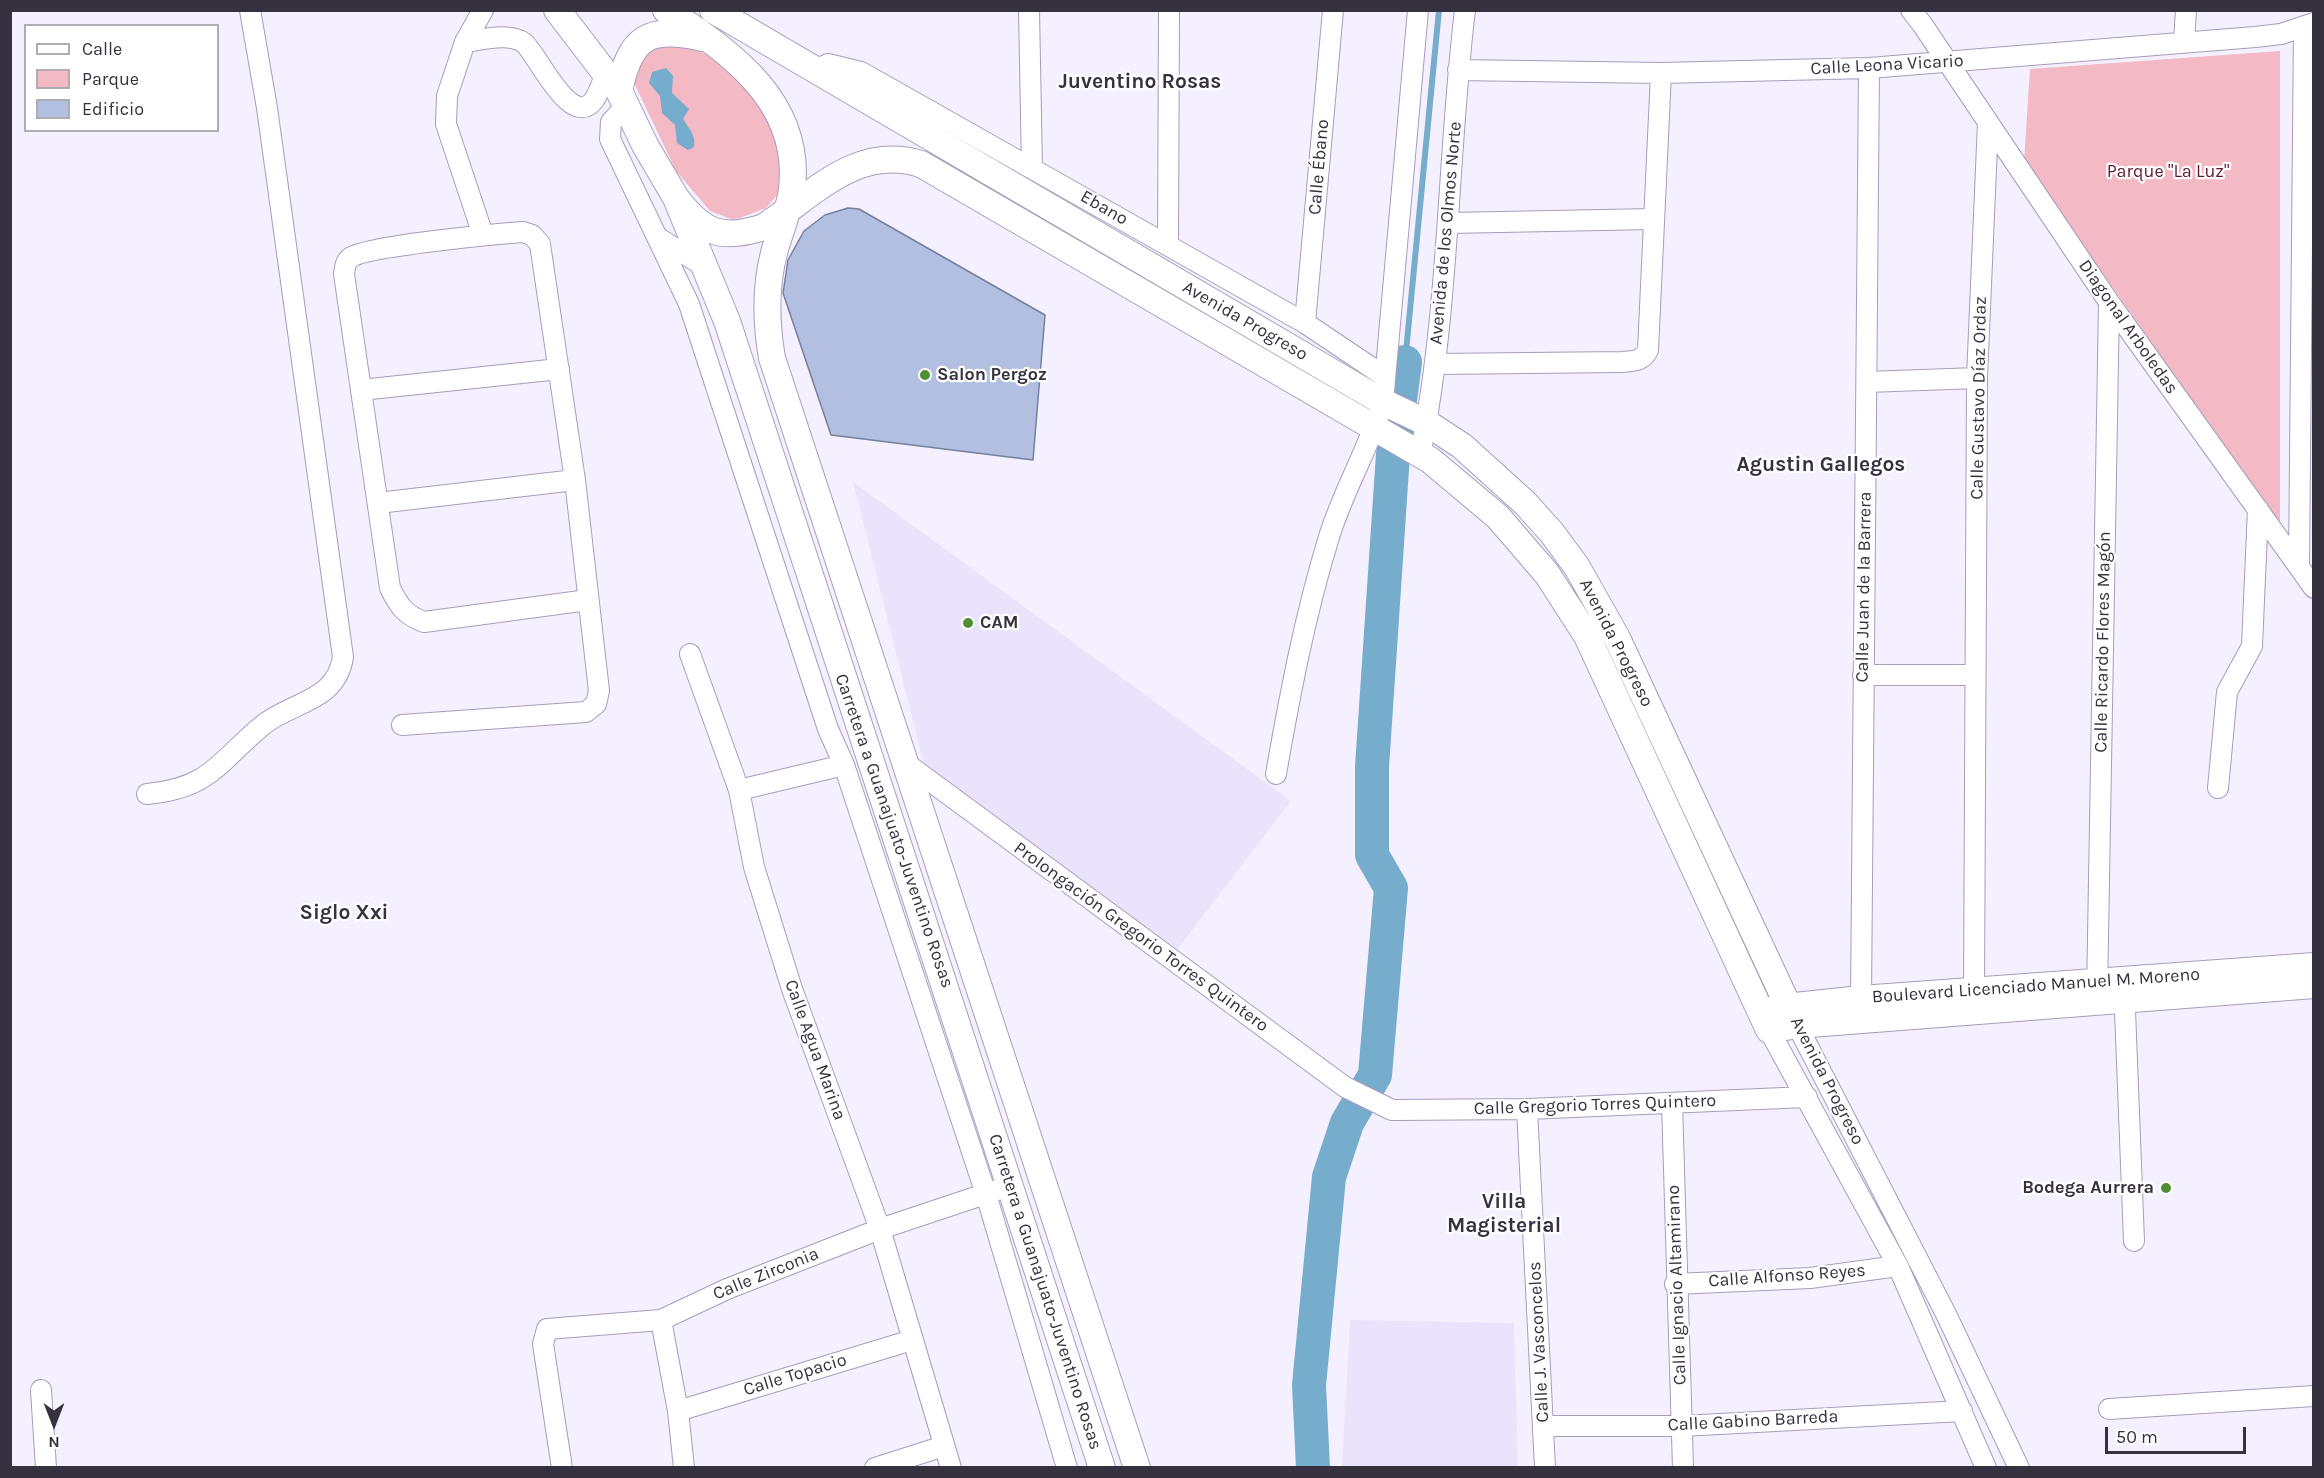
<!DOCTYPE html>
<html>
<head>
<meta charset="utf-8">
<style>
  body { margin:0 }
  #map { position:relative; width:2324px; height:1478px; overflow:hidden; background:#f5f0ff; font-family:Karla,sans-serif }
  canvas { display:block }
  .frame { position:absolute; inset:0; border:12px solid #36313f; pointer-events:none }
  .legend { position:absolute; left:24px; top:24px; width:195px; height:108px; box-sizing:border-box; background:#fff; border:2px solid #afadb2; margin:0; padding:8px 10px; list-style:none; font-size:18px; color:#36313f }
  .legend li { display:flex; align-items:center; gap:12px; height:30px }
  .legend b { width:30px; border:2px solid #afadb2 }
  .north { position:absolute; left:24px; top:1394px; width:60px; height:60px; -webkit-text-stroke:4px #fff; paint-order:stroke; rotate:180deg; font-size:16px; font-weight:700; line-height:24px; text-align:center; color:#36313f }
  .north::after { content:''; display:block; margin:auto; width:21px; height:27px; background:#36313f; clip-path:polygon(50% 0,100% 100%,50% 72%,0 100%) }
  .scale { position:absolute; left:2105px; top:1427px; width:141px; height:27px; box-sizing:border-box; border:3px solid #36313f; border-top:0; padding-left:8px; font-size:18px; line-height:21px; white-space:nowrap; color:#36313f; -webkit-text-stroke:4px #fff; paint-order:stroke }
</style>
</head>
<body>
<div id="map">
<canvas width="2324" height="1478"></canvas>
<div class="frame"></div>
<ul class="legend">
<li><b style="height:8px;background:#fff"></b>Calle</li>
<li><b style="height:16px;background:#f3bac5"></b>Parque</li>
<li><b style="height:16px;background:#b2bfe0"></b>Edificio</li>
</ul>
<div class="north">N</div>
<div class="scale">50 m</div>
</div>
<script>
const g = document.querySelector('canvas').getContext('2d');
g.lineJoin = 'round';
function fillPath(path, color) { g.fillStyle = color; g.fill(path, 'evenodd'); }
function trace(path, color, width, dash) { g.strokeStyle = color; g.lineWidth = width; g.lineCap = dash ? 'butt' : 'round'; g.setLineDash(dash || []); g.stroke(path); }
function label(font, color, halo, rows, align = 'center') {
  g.font = font + ' Karla,sans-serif'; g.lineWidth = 4.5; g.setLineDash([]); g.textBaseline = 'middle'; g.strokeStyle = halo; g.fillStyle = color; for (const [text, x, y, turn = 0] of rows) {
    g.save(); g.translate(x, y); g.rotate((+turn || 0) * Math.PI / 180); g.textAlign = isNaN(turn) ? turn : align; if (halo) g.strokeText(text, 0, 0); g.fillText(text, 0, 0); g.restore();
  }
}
fillPath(new Path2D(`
  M853 482 1291 801 1177 950 924 765Z
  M1350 1320 1514 1323 1518 1467H1342Z`), '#ebe3fc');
fillPath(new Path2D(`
  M663 42 695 49 730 66 775 124 784 177 778 194 766 208 740 218 731 219 710 211 676 171 635 85C633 61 643 53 663 42Z
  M2280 51V526L2024 161 2030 69Z`), '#f3bac5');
fillPath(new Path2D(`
  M666 68 673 76 672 93 689 109 683 119C689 129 696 135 694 147L688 150 677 143 675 125 662 113 660 96 649 83 652 72Z`), '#76accc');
trace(new Path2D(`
  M1405 362 1439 10`), '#76accc', 6);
trace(new Path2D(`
  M1313 1468 1309 1385 1329 1177 1347 1123 1375 1075 1391 888 1372 855V767L1393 454 1405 362`), '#76accc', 34);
const building = new Path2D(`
  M848 208 859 209 1045 315 1033 460 831 435 783 293 788 260 804 231 825 215Z`);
fillPath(building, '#b2bfe0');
trace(building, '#74809e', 1.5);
const minor = new Path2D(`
  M1029 10 1032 168
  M1911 10 1922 24 2109 302 2314 588
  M465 42C482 40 509 32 524 43 537 53 571 131 594 100 599 93 602 83 605 75
  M2184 42 2186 10
  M815 70 828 64 861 72 1305 323 1384 376
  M1458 70 1661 73 1869 68 2255 37 2281 34 2314 23
  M625 107 611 122 610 139 689 304 828 729 844 765 986 1194 1067 1468
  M1449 223 1653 219
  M483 235 446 124 447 96 465 42 483 10
  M657 237 707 268
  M1168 245 1169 10
  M1305 323 1333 10
  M1435 364 1622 362C1634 361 1643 361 1648 350L1661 73
  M1867 382 1977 378
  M361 390 559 369
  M1420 455C1450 308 1447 158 1465 10
  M378 503 575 480
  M2299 566 2304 27
  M690 654 739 790 754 867 792 989 880 1229 951 1468
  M1863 675H1975
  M402 725 586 712 596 704 599 691 575 480 540 244 532 235 523 232C497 234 365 246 350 258 345 262 345 268 344 274L390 588C399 606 405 615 424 622L588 600
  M903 761 1345 1087 1392 1110 1527 1109 1807 1097
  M1276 774C1290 694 1305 615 1329 537 1343 491 1369 448 1383 402L1418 10
  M2218 788 2227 692 2252 646 2258 509
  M739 790 844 765
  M147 794C211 788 218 762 263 725 293 701 336 702 343 657L267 108 250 10
  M2124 985 2134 1241
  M1974 990 1977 378 1988 122
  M2097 995 2109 302
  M1861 999 1869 68
  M1797 1025 1946 1314 2019 1468
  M1769 1030 1898 1266 1986 1468
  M1672 1103 1683 1468
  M1527 1109 1545 1468
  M1675 1284 1810 1278 1898 1266
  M661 1320 678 1411 684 1468
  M41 1390 46 1468
  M2109 1409 2314 1396
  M678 1411 912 1340
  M1543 1426H1682L1962 1411
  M562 1468 543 1344 547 1329 661 1320 727 1289 880 1229 997 1190
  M875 1468 944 1446`);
const major = new Path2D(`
  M557 10 619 91 645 145 676 198 727 321 1102 1468
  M666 10C732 53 806 104 791 196 787 215 779 234 774 253 765 287 766 323 772 358L1137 1468
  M713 10 1383 402 1427 423 1462 446 1525 503 1552 533 1577 567 1617 638 1797 1025
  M619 91C630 38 647 25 703 38
  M676 198C703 233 721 241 764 227 814 194 857 144 921 164L1430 460 1498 517 1547 574 1587 636 1769 1030 1797 1025 2314 985
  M1776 1008 1861 999 2314 966`);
trace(minor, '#a79cbd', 22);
trace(major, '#a79cbd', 28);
trace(minor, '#fff', 20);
trace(major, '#fff', 26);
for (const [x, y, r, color] of [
  [925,375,6,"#4f8f31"],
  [968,623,6,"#4f8f31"],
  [2166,1188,6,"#4f8f31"]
]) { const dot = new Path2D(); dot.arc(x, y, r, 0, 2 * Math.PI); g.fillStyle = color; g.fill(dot); trace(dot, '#fff', 2); }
label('18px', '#36313f', '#fff', [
  ["Calle Leona Vicario",1887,65,-3],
  ["Calle Ébano",1319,167,-85],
  ["Ebano",1104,208,30],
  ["Avenida de los Olmos Norte",1446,233,-85],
  ["Avenida Progreso",1245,321,30],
  ["Diagonal Arboledas",2128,327,55],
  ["Calle Gustavo Díaz Ordaz",1979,398,-89],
  ["Calle Juan de la Barrera",1864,587,-89],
  ["Calle Ricardo Flores Magón",2103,642,-89],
  ["Avenida Progreso",1616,643,63],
  ["Carretera a Guanajuato-Juventino Rosas",894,831,71],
  ["Prolongación Gregorio Torres Quintero",1141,937,36],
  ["Boulevard Licenciado Manuel M. Moreno",2036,986,-4],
  ["Calle Agua Marina",815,1050,70],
  ["Avenida Progreso",1827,1081,63],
  ["Calle Gregorio Torres Quintero",1595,1105,-2],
  ["Calle Zirconia",766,1274,-22],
  ["Calle Alfonso Reyes",1787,1276,-4],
  ["Calle Ignacio Altamirano",1677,1285,-92],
  ["Carretera a Guanajuato-Juventino Rosas",1045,1292,72],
  ["Calle J. Vasconcelos",1539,1342,-93],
  ["Calle Topacio",795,1375,-17],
  ["Calle Gabino Barreda",1753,1421,-3]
]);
label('18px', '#5f182e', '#fff', [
  ["Parque \"La Luz\"",2168,172]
]);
label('bold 18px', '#36313f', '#fff', [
  ["Salon Pergoz",937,375],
  ["CAM",980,623],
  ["Bodega Aurrera",2154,1188,"right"]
], 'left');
label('bold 21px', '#36313f', '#fff', [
  ["Juventino Rosas",1140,82],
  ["Agustin Gallegos",1821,465],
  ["Siglo Xxi",344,913],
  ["Villa",1504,1202],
  ["Magisterial",1504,1226]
]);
</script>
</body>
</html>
